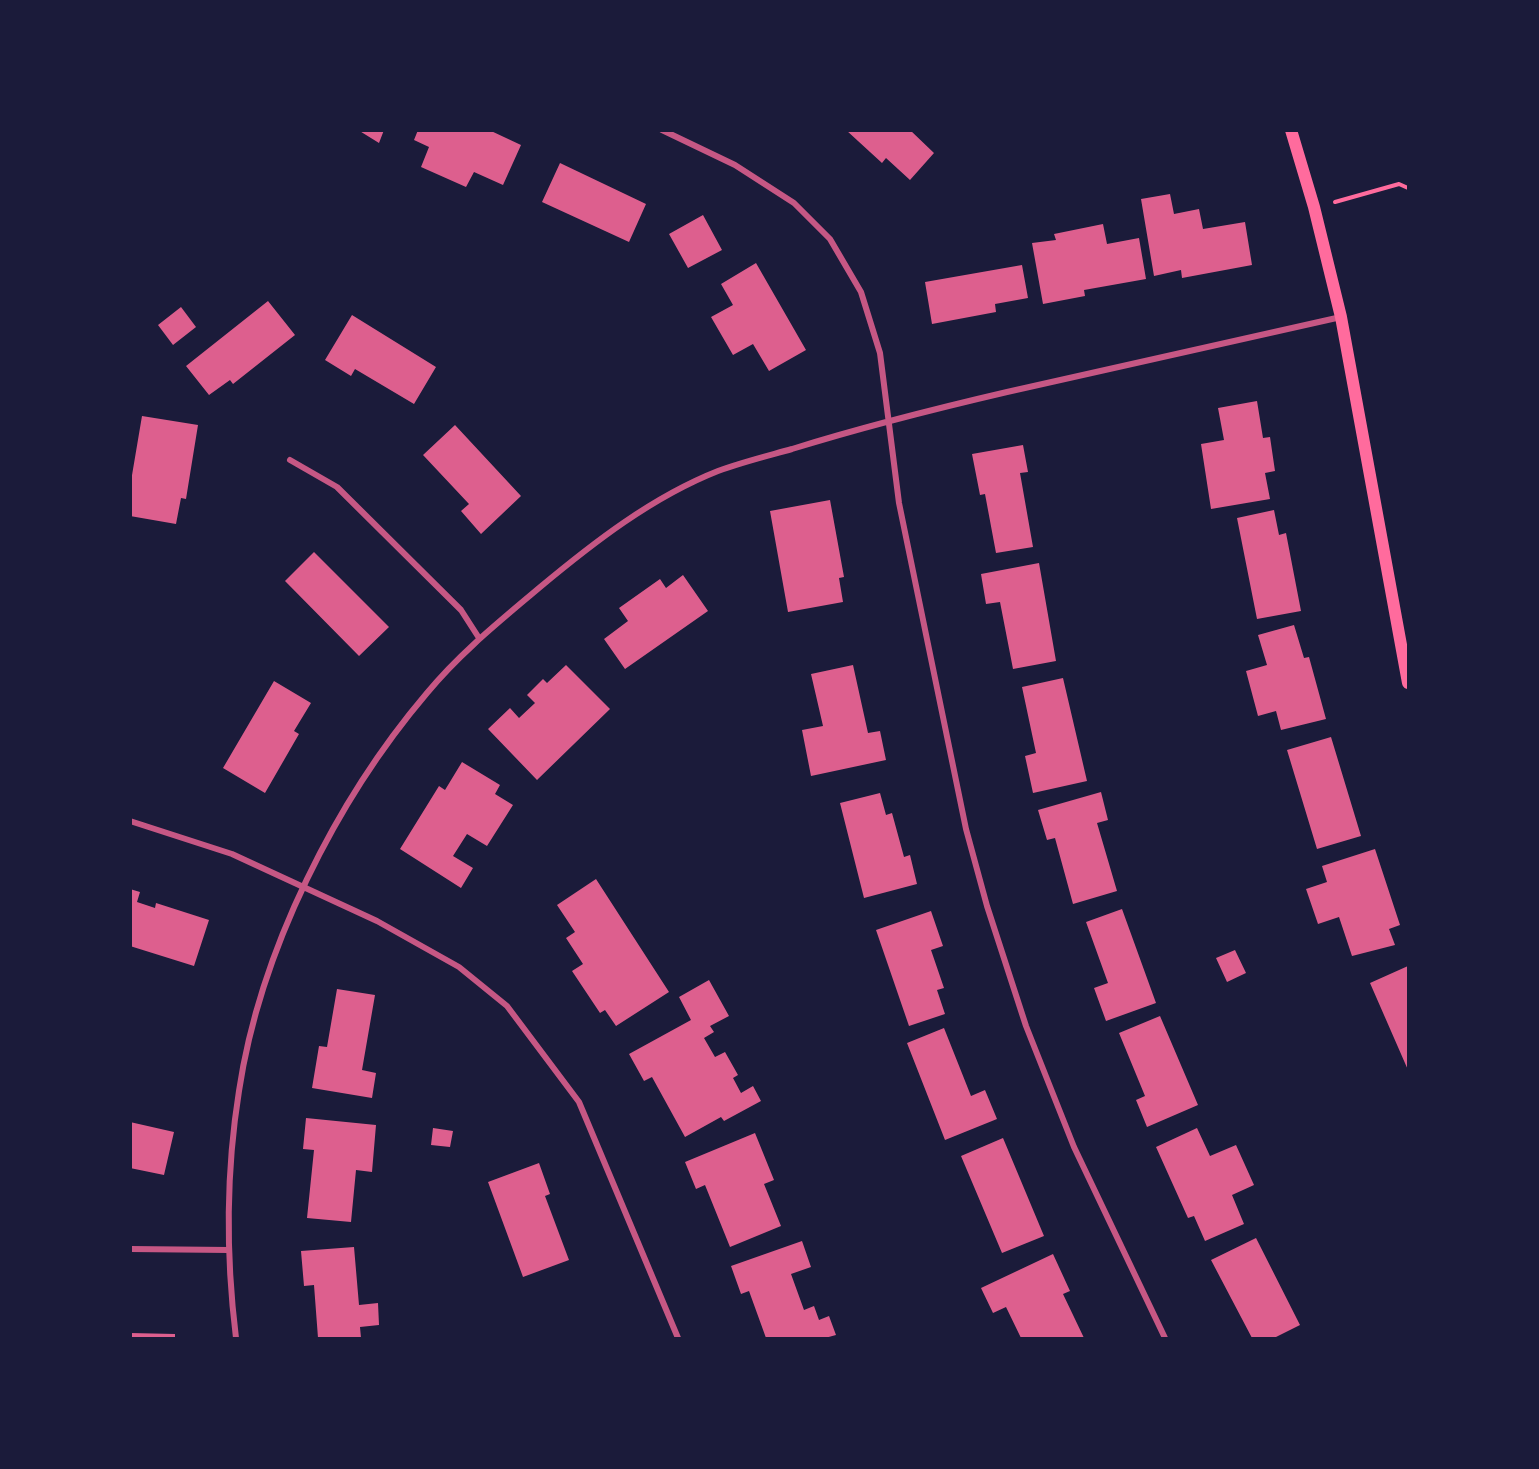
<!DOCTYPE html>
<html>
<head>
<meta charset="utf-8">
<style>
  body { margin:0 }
  #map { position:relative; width:1539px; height:1469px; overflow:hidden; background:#1b1b3a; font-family:"Roboto Condensed",sans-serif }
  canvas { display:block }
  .frame { position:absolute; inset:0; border:132px solid #1b1b3a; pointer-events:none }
</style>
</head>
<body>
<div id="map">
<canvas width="1539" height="1469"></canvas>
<div class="frame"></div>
</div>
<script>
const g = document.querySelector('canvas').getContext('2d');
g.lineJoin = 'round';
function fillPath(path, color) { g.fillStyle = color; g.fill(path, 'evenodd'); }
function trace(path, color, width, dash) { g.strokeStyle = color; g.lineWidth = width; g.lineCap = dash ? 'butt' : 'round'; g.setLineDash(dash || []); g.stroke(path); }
fillPath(new Path2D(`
  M358 130H384L379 143Z
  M418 130H489L521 145 503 185 474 172 466 187 421 167 429 147 414 140Z
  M846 130H910L934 153 910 180 886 158 882 163Z
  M560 163 646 204 629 242 542 202Z
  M1170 194 1174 214 1199 209 1203 229 1245 222 1252 265 1182 278 1181 270 1154 276 1141 199Z
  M703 215 722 250 688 268 669 234Z
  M1103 224 1107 244 1139 238 1146 279 1084 290 1085 296 1043 304 1032 243 1056 240 1054 234Z
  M756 263 806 350 769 371 753 344 733 355 711 317 733 305 721 284Z
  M1022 265 1028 298 995 304 996 312 932 324 925 282Z
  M268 301 295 335 233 384 230 380 209 395 186 366Z
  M181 307 196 327 173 345 158 325Z
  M352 315 436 367 414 404 355 369 351 376 325 360Z
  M1257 401 1263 438 1270 437 1275 471 1265 473 1270 499 1211 509 1201 444 1224 440 1218 408Z
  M142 416 198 425 186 499 181 498 176 524 130 516V487Z
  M455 425 521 496 481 534 461 511 469 504 423 455Z
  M1023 445 1028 472 1020 473 1033 547 996 553 985 494 980 495 972 454Z
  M830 500 844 577 839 578 843 602 788 612 770 511Z
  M1274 510 1279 535 1286 533 1301 611 1257 619 1237 518Z
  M314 552 389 627 359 656 285 581Z
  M1039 563 1056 661 1013 669 1000 602 986 604 981 574Z
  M683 575 708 611 625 669 604 639 628 621 619 608 660 579 666 588Z
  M1294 625 1304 658 1309 657 1326 719 1281 730 1276 711 1258 716 1246 671 1267 665 1258 635Z
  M566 665 610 709 537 780 488 729 510 708 519 718 535 703 527 695 543 679 547 683Z
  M853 665 868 733 880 731 886 760 811 776 802 730 823 726 811 674Z
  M1063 678 1087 781 1033 793 1025 756 1036 753 1022 687Z
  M274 681 311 703 294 731 299 734 265 793 223 768Z
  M1331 737 1361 836 1317 849 1287 750Z
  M462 762 500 785 495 794 513 805 487 846 467 834 453 856 473 868 461 888 400 849 439 786 445 790Z
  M1101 792 1108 820 1097 823 1117 891 1073 904 1055 838 1047 840 1038 810Z
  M880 793 886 815 892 813 904 857 910 855 917 884 864 898 840 803Z
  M1375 849 1400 925 1389 929 1395 945 1352 956 1339 917 1318 924 1306 889 1327 882 1322 866Z
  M596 879 669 992 616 1026 605 1010 600 1013 572 971 583 964 566 938 575 932 557 905Z
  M130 889 140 892 137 902 155 908 156 903 209 920 194 966 130 946Z
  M1122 909 1156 1003 1106 1021 1094 988 1108 983 1086 922Z
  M931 911 943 946 931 950 944 988 937 990 945 1014 909 1026 876 930Z
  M1235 950 1246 973 1227 982 1216 958Z
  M1408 966V1070L1370 983Z
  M709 980 729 1016 710 1026 714 1032 704 1038 715 1057 725 1052 738 1075 733 1078 741 1093 753 1086 761 1101 724 1121 721 1117 685 1137 652 1077 644 1081 629 1054 691 1020 679 997Z
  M337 989 375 995 362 1070 376 1073 372 1098 312 1088 319 1046 327 1047Z
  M1160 1016 1198 1105 1147 1127 1136 1100 1145 1096 1119 1033Z
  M944 1028 971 1096 985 1090 997 1119 945 1140 907 1043Z
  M306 1118 376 1125 372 1172 356 1170 351 1222 307 1218 314 1150 303 1149Z
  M130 1122 174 1132 164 1175 130 1168Z
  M433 1128 453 1131 450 1147 431 1145Z
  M1197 1128 1210 1156 1236 1145 1254 1185 1232 1195 1244 1224 1205 1241 1194 1216 1188 1218 1156 1147Z
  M755 1133 774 1180 764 1184 781 1226 730 1247 705 1185 696 1189 685 1162Z
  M1003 1138 1044 1236 1002 1253 961 1156Z
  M539 1163 550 1194 545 1196 569 1260 523 1277 488 1182Z
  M1256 1238 1300 1325 1274 1338H1252L1211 1260Z
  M802 1241 811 1267 791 1274 804 1310 814 1306 819 1320 829 1316 836 1335 825 1338H766L749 1291 741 1294 731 1266Z
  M354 1247 359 1305 378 1303 379 1325 360 1327 361 1338H318L314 1285 304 1286 301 1251Z
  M1053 1254 1070 1291 1063 1294 1084 1338H1021L1006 1307 993 1313 981 1288Z
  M130 1333 175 1334V1338H130Z`), '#dd5f8e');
trace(new Path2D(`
  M1335 202 1399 184 1408 188`), '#ff6b9d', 4);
trace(new Path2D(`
  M662 130 735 165 794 203 830 239 861 292 880 353 899 503 966 829 987 906 1026 1026 1074 1147 1165 1338
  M290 460 337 487 461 610 479 638
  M130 821 232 854 377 921 459 967 507 1006 579 1102 678 1338
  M130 1249 229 1250
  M236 1338C226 1257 226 1172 239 1091 260 951 336 800 427 693 460 653 500 621 539 588 593 543 652 497 718 471 742 462 767 456 792 449 863 427 934 409 1007 392 1118 367 1230 342 1341 317`), '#c65784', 6);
trace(new Path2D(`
  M1291 130 1314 207 1341 317 1408 683`), '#ff6b9d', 12);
</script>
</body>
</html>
